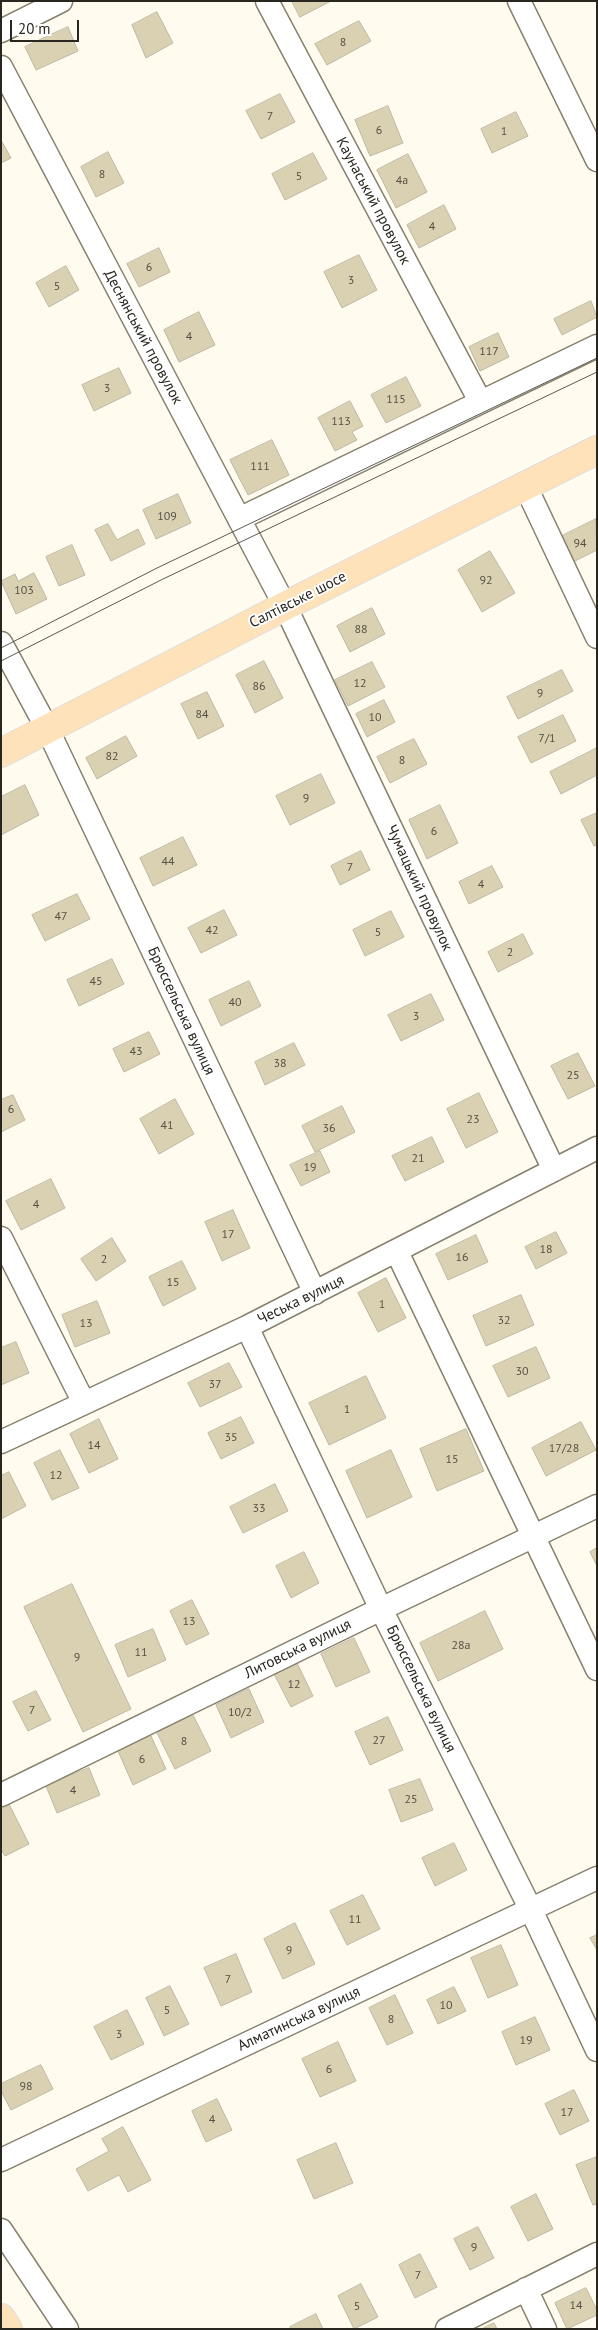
<!DOCTYPE html>
<html>
<head>
<meta charset="utf-8">
<style>
  body { margin:0 }
  #map { position:relative; width:598px; height:2330px; overflow:hidden; background:#fffbee; font-family:"PT Sans",sans-serif }
  canvas { display:block }
  .frame { position:absolute; inset:0; border:2px solid #29261f; pointer-events:none }
  .scale { position:absolute; left:10px; top:20px; width:69px; height:22px; box-sizing:border-box; border:2px solid #29261f; border-top:0; padding-left:6px; font-size:15px; line-height:18px; white-space:nowrap; color:#29261f; -webkit-text-stroke:4px #fff; paint-order:stroke }
</style>
</head>
<body>
<div id="map">
<canvas width="598" height="2330"></canvas>
<div class="frame"></div>
<div class="scale">20 m</div>
</div>
<script>
const g = document.querySelector('canvas').getContext('2d');
g.lineJoin = 'round';
function fillPath(path, color) { g.fillStyle = color; g.fill(path, 'evenodd'); }
function trace(path, color, width, dash) { g.strokeStyle = color; g.lineWidth = width; g.lineCap = dash ? 'butt' : 'round'; g.setLineDash(dash || []); g.stroke(path); }
function label(font, color, halo, rows, align = 'center') {
  g.font = font + ' "PT Sans",sans-serif'; g.lineWidth = 4; g.setLineDash([]); g.textBaseline = 'middle'; g.strokeStyle = halo; g.fillStyle = color; for (const [text, x, y, turn = 0] of rows) {
    g.save(); g.translate(x, y); g.rotate((+turn || 0) * Math.PI / 180); g.textAlign = isNaN(turn) ? turn : align; if (halo) g.strokeText(text, 0, 0); g.fillText(text, 0, 0); g.restore();
  }
}
const building = new Path2D(`
  M292 1H331L300 17Z
  M157 12 173 43 146 58 132 25Z
  M359 21 371 41 327 65 315 44Z
  M68 27 78 51 36 70 25 47Z
  M280 94 295 122 261 139 246 111Z
  M388 106 403 143 370 156 355 120Z
  M516 112 528 136 492 153 481 129Z
  M1 140 11 158 1 163Z
  M108 152 124 183 96 197 81 167Z
  M313 153 327 179 285 200 272 174Z
  M408 154 427 192 396 208 377 170Z
  M444 205 456 229 419 248 407 225Z
  M159 248 170 272 139 287 127 264Z
  M359 255 377 290 342 308 324 272Z
  M66 266 79 290 49 307 36 283Z
  M591 301 597 317 562 335 554 319Z
  M199 312 215 345 179 362 164 330Z
  M498 333 509 357 480 371 469 347Z
  M119 368 131 393 94 411 82 385Z
  M406 377 421 406 386 423 371 395Z
  M350 401 363 426 352 432 357 440 335 451 318 418Z
  M272 440 289 475 248 495 230 460Z
  M178 494 191 523 156 539 143 510Z
  M596 519 597 550 573 562 560 537Z
  M108 524 117 540 138 529 145 544 111 561 95 530Z
  M72 545 85 575 59 586 46 557Z
  M490 551 515 593 482 612 458 570Z
  M34 573 47 599 16 614 1 581 15 574 18 581Z
  M372 608 385 634 350 652 337 626Z
  M264 661 283 698 255 713 236 675Z
  M372 662 385 687 348 706 335 680Z
  M562 670 573 691 518 719 507 697Z
  M207 692 224 726 198 739 181 704Z
  M384 700 395 722 367 737 356 714Z
  M563 715 576 741 531 763 518 737Z
  M126 736 137 756 97 779 86 758Z
  M414 739 427 764 390 783 377 757Z
  M597 748V775L561 794 550 772Z
  M321 774 335 803 290 825 276 796Z
  M25 785 39 815 1 835V797Z
  M440 805 458 843 427 859 409 820Z
  M597 813V845L594 846 581 820Z
  M183 837 197 865 153 886 140 858Z
  M361 851 370 870 340 885 331 866Z
  M492 866 503 887 469 904 459 882Z
  M77 894 90 919 45 941 32 915Z
  M224 910 237 935 201 953 188 928Z
  M391 911 404 937 365 956 353 930Z
  M523 934 533 954 498 972 488 952Z
  M112 959 124 984 79 1006 67 980Z
  M249 981 261 1006 221 1026 209 1000Z
  M431 994 444 1020 401 1041 388 1015Z
  M149 1032 160 1054 124 1072 113 1049Z
  M294 1043 305 1065 265 1085 255 1062Z
  M578 1053 595 1086 568 1099 551 1066Z
  M479 1093 498 1132 466 1148 447 1109Z
  M13 1095 25 1120 1 1132V1100Z
  M175 1099 194 1134 159 1154 140 1119Z
  M342 1106 355 1132 315 1152 302 1126Z
  M432 1137 444 1162 405 1181 392 1156Z
  M320 1151 330 1172 301 1186 290 1165Z
  M51 1179 65 1208 21 1230 6 1201Z
  M233 1210 250 1248 222 1261 205 1222Z
  M556 1232 567 1253 536 1269 525 1247Z
  M476 1235 488 1262 448 1280 436 1254Z
  M112 1238 126 1261 96 1281 81 1259Z
  M182 1261 196 1289 163 1306 149 1277Z
  M386 1278 406 1318 378 1332 358 1293Z
  M521 1295 534 1325 486 1346 473 1316Z
  M97 1301 110 1333 75 1347 62 1315Z
  M16 1342 29 1373 1 1385V1348Z
  M536 1347 550 1378 508 1397 493 1366Z
  M229 1363 242 1387 200 1407 188 1383Z
  M366 1376 386 1418 329 1445 309 1403Z
  M241 1417 254 1443 221 1459 208 1433Z
  M99 1419 118 1459 89 1473 70 1434Z
  M581 1422 596 1450 546 1476 532 1448Z
  M466 1429 484 1471 437 1491 420 1449Z
  M60 1450 79 1488 52 1500 34 1463Z
  M391 1450 412 1497 367 1518 346 1471Z
  M9 1472 26 1506 1 1519V1476Z
  M275 1484 288 1511 243 1533 230 1507Z
  M597 1548V1566L590 1552Z
  M304 1552 319 1583 291 1598 276 1566Z
  M72 1584 131 1709 83 1732 24 1607Z
  M192 1600 209 1634 186 1645 170 1611Z
  M485 1611 503 1649 438 1681 420 1643Z
  M153 1629 166 1660 128 1677 115 1645Z
  M354 1638 370 1672 336 1687 321 1654Z
  M297 1663 313 1696 291 1707 274 1674Z
  M249 1689 264 1722 231 1738 216 1705Z
  M36 1691 51 1720 28 1731 13 1702Z
  M193 1715 211 1751 175 1769 157 1733Z
  M388 1717 403 1750 370 1765 355 1732Z
  M151 1736 166 1769 133 1785 118 1751Z
  M89 1768 100 1795 57 1813 46 1786Z
  M420 1779 433 1810 401 1822 389 1790Z
  M9 1804 29 1844 5 1856 1 1849V1808Z
  M454 1843 467 1870 435 1886 422 1858Z
  M363 1895 380 1929 347 1945 330 1911Z
  M295 1923 315 1964 283 1979 264 1939Z
  M597 1935V1950L590 1938Z
  M501 1945 518 1985 488 1998 471 1958Z
  M236 1954 252 1992 221 2006 204 1968Z
  M170 1986 189 2024 164 2036 146 1998Z
  M454 1987 466 2011 438 2024 427 2000Z
  M395 1995 413 2033 387 2045 369 2008Z
  M127 2010 144 2044 111 2060 94 2027Z
  M535 2017 550 2050 516 2065 502 2032Z
  M338 2042 356 2081 320 2097 302 2059Z
  M41 2065 53 2089 11 2110 1 2091V2084Z
  M574 2090 589 2121 560 2135 545 2104Z
  M217 2099 232 2130 206 2142 192 2111Z
  M123 2127 151 2180 128 2192 119 2175 88 2191 76 2169 109 2151 102 2139Z
  M336 2143 353 2183 314 2199 297 2160Z
  M597 2157V2204L593 2205 576 2165Z
  M536 2194 553 2229 528 2241 511 2207Z
  M478 2227 494 2258 470 2270 454 2239Z
  M420 2254 437 2287 415 2298 399 2265Z
  M361 2284 378 2317 354 2329 338 2296Z
  M586 2288 597 2310V2315L567 2329 555 2303Z
  M316 2314 323 2329H291L290 2327Z
  M494 2323 497 2329H482Z`);
fillPath(building, '#dad1b3');
trace(building, '#beb8a3', 1);
const minor = new Path2D(`
  M267 1 480 401
  M519 1 597 160
  M1 31 61 1
  M1 67 285 606 554 1170
  M525 485 597 637
  M239 519 597 346
  M1 643 48 730 315 1293
  M1 1238 84 1403
  M397 1252 597 1669
  M247 1327 381 1609 531 1910 597 2050
  M1 1442 247 1327 597 1148
  M1 1795 381 1609 597 1506
  M1 2160 597 1878
  M1 2230 67 2329
  M526 2289 545 2329
  M447 2329 597 2254`);
const primary = new Path2D(`
  M1 753 285 606 597 450
  M1 2318 8 2329`);
trace(minor, '#86806d', 25);
trace(primary, '#dddcdb', 30);
trace(minor, '#fff', 22);
trace(primary, '#fee2b9', 28);
trace(new Path2D(`
  M1 648 157 568 597 358
  M1 661 163 579 597 372`), '#5b584f', 1);
label('12px', '#555144', null, [
  ["8",343,43],
  ["7",270,117],
  ["6",379,131],
  ["1",504,132],
  ["8",102,175],
  ["5",299,177],
  ["4а",402,181],
  ["4",432,227],
  ["6",149,268],
  ["3",351,281],
  ["5",57,287],
  ["4",189,337],
  ["117",489,352],
  ["3",107,389],
  ["115",396,400],
  ["113",341,422],
  ["111",260,467],
  ["109",167,517],
  ["94",580,544],
  ["92",486,581],
  ["103",24,591],
  ["88",361,630],
  ["12",360,684],
  ["86",259,687],
  ["9",540,694],
  ["84",202,715],
  ["10",375,718],
  ["7/1",547,739],
  ["82",112,757],
  ["8",402,761],
  ["9",306,799],
  ["6",434,832],
  ["44",168,862],
  ["7",350,868],
  ["4",481,885],
  ["47",61,917],
  ["42",212,931],
  ["5",378,933],
  ["2",510,953],
  ["45",96,982],
  ["40",235,1003],
  ["3",416,1017],
  ["43",136,1052],
  ["38",280,1064],
  ["25",573,1076],
  ["6",11,1110],
  ["23",473,1120],
  ["41",167,1126],
  ["36",329,1129],
  ["21",418,1159],
  ["19",310,1168],
  ["4",36,1205],
  ["17",228,1235],
  ["18",546,1250],
  ["16",462,1258],
  ["2",104,1260],
  ["15",173,1283],
  ["1",382,1305],
  ["32",504,1321],
  ["13",86,1324],
  ["30",522,1372],
  ["37",215,1385],
  ["1",347,1410],
  ["35",231,1438],
  ["14",94,1446],
  ["17/28",564,1449],
  ["15",452,1460],
  ["12",56,1476],
  ["33",259,1509],
  ["13",189,1622],
  ["28а",461,1646],
  ["11",141,1653],
  ["9",77,1658],
  ["12",294,1685],
  ["7",32,1711],
  ["10/2",240,1713],
  ["27",379,1741],
  ["8",184,1742],
  ["6",142,1760],
  ["4",73,1791],
  ["25",411,1800],
  ["11",355,1920],
  ["9",289,1951],
  ["7",228,1980],
  ["10",446,2006],
  ["5",167,2011],
  ["8",391,2020],
  ["3",119,2035],
  ["19",526,2041],
  ["6",329,2070],
  ["98",26,2087],
  ["17",567,2113],
  ["4",212,2120],
  ["9",474,2248],
  ["7",418,2276],
  ["14",576,2306],
  ["5",357,2307]
]);
label('15px', '#29261f', '#fff', [
  ["Каунаський провулок",373,201,62],
  ["Деснянський провулок",143,337,62],
  ["Салтівське шосе",298,600,-27],
  ["Чумацький провулок",419,888,65],
  ["Брюссельська вулиця",181,1011,65],
  ["Чеська вулиця",301,1300,-26],
  ["Литовська вулиця",298,1649,-26],
  ["Брюссельська вулиця",421,1689,64],
  ["Алматинська вулиця",299,2019,-25]
]);
</script>
</body>
</html>
